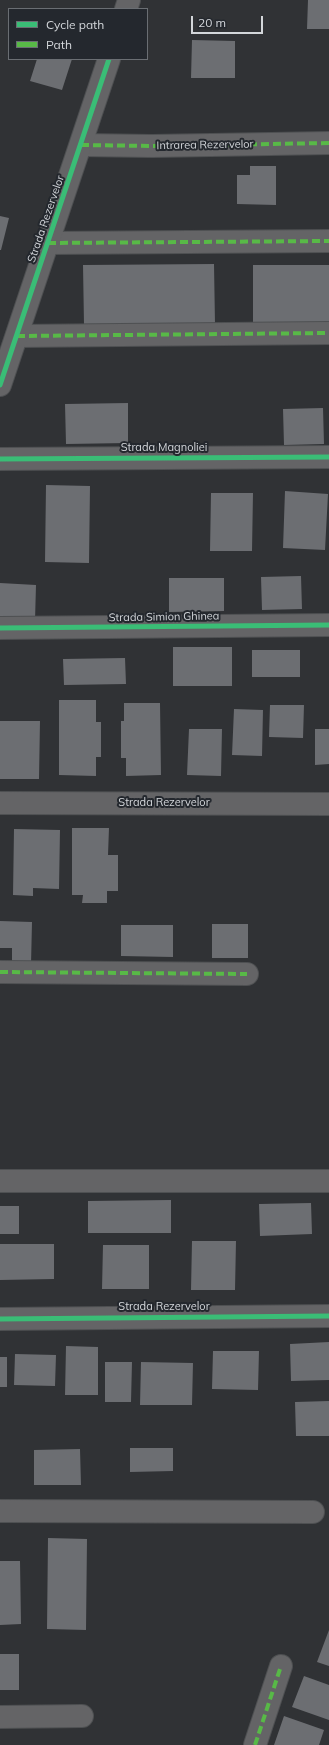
<!DOCTYPE html>
<html>
<head>
<meta charset="utf-8">
<style>
  body { margin:0 }
  #map { position:relative; width:329px; height:1745px; overflow:hidden; background:#303235; font-family:Mulish,sans-serif }
  canvas { display:block }
  .legend { position:absolute; left:8px; top:8px; width:140px; height:52px; box-sizing:border-box; background:#24282e; border:1px solid #6a6e73; margin:0; padding:5px 7px; list-style:none; font-size:12px; color:#d3d6da }
  .legend li { display:flex; align-items:center; gap:8px; height:20px }
  .legend b { width:20px; border:1px solid #6a6e73 }
  .scale { position:absolute; left:191px; top:16px; width:72px; height:18px; box-sizing:border-box; border:2px solid #d3d6da; border-top:0; padding-left:5px; font-size:12px; line-height:14px; white-space:nowrap; color:#d3d6da; -webkit-text-stroke:3px #24282e; paint-order:stroke }
</style>
</head>
<body>
<div id="map">
<canvas width="329" height="1745"></canvas>
<ul class="legend">
<li><b style="height:5px;background:#3abd76"></b>Cycle path</li>
<li><b style="height:5px;background:#58b947"></b>Path</li>
</ul>
<div class="scale">20 m</div>
</div>
<script>
const g = document.querySelector('canvas').getContext('2d');
g.lineJoin = 'round';
function fillPath(path, color) { g.fillStyle = color; g.fill(path, 'evenodd'); }
function trace(path, color, width, dash) { g.strokeStyle = color; g.lineWidth = width; g.lineCap = dash ? 'butt' : 'round'; g.setLineDash(dash || []); g.stroke(path); }
function label(font, color, halo, rows, align = 'center') {
  g.font = font + ' Mulish,sans-serif'; g.lineWidth = 4; g.setLineDash([]); g.textBaseline = 'middle'; g.strokeStyle = halo; g.fillStyle = color; for (const [text, x, y, turn = 0] of rows) {
    g.save(); g.translate(x, y); g.rotate((+turn || 0) * Math.PI / 180); g.textAlign = isNaN(turn) ? turn : align; if (halo) g.strokeText(text, 0, 0); g.fillText(text, 0, 0); g.restore();
  }
}
fillPath(new Path2D(`
  M308 0H329V29H307Z
  M192 40 235 41V78H191Z
  M37 59H72L62 90 30 81Z
  M250 166H276V205L237 204V175H250Z
  M0 216 9 218 1 250H0Z
  M214 264 215 324 84 325 83 265Z
  M253 265H329V327L253 328Z
  M128 403V443L66 444 65 404Z
  M323 408 324 444 284 445 283 409Z
  M46 485 90 486 89 563 45 562Z
  M285 491 328 494 325 550 283 548Z
  M211 493H253L252 551H210Z
  M301 576 302 609 262 610 261 577Z
  M169 578H224V611L169 612Z
  M0 583 36 585 35 621 0 619Z
  M173 647H232V686H173Z
  M252 650H300V677H252Z
  M125 658 126 684 64 685 63 659Z
  M59 700H96V722H101V757H96V776L59 775Z
  M124 703H160L161 775 126 776V758H121V721H124Z
  M270 705H304L303 738 269 737Z
  M234 709 263 710 262 756 232 755Z
  M0 721H40L39 779H0Z
  M189 729H222L221 776 187 775Z
  M315 729H329V764L315 765Z
  M72 828H109L108 855H118V891H107V903H82L83 895H72Z
  M14 829 60 830 59 889 33 888V896L13 895Z
  M0 921 32 922 31 965 12 964V948H0Z
  M212 924H248V958H212Z
  M121 925H173V957L121 956Z
  M171 1200V1233H88V1201Z
  M311 1203 312 1234 260 1236 259 1204Z
  M0 1206H19V1234H0Z
  M192 1241H236L235 1290H191Z
  M0 1244H54V1279L0 1280Z
  M103 1245H149V1289H102Z
  M329 1342V1380L291 1381 290 1344Z
  M66 1346 98 1347V1395H65Z
  M213 1351H259L258 1390 212 1389Z
  M15 1354 56 1355 55 1386 14 1385Z
  M0 1357H7V1387H0Z
  M105 1362H132L131 1402H105Z
  M141 1362 193 1363 192 1405H140Z
  M329 1401V1436H296L295 1402Z
  M130 1448H173V1471L130 1472Z
  M80 1449 81 1485H34V1450Z
  M48 1538 87 1539 86 1630 47 1629Z
  M0 1561H20L21 1624 0 1625Z
  M329 1630V1666L317 1662Z
  M0 1654H19V1690H0Z
  M304 1676 329 1685V1720L292 1707Z
  M284 1716 324 1730 319 1745H274Z`), '#6c6e72');
const minor = new Path2D(`
  M81 145 152 146 329 143
  M48 243 329 241
  M17 336 329 333
  M0 459 329 457
  M0 628 329 625
  M0 803 329 804
  M0 972 247 974
  M0 1181H329
  M0 1319 329 1316
  M0 1511 313 1512
  M0 1717 82 1716
  M255 1745 281 1666`);
const tertiary = new Path2D(`
  M126 9 129 0
  M0 385 109 59`);
trace(minor, '#4e5052', 24);
trace(tertiary, '#4e5052', 24);
trace(minor, '#646466', 22);
trace(tertiary, '#646466', 22);
trace(new Path2D(`
  M81 145 152 146 329 143
  M48 243 329 241
  M17 336 329 333
  M0 972 247 974
  M255 1745 281 1666`), '#58b947', 4, [8, 4]);
trace(new Path2D(`
  M0 385 109 59
  M0 459 329 457
  M0 628 329 625
  M0 1319 329 1316`), '#3abd76', 5);
label('11px', '#d3d6da', '#24282e', [
  ["Intrarea Rezervelor",205,145,-1],
  ["Strada Rezervelor",46,219,-71],
  ["Strada Magnoliei",164,448],
  ["Strada Simion Ghinea",164,617,-1],
  ["Strada Rezervelor",164,803],
  ["Strada Rezervelor",164,1307]
]);
</script>
</body>
</html>
